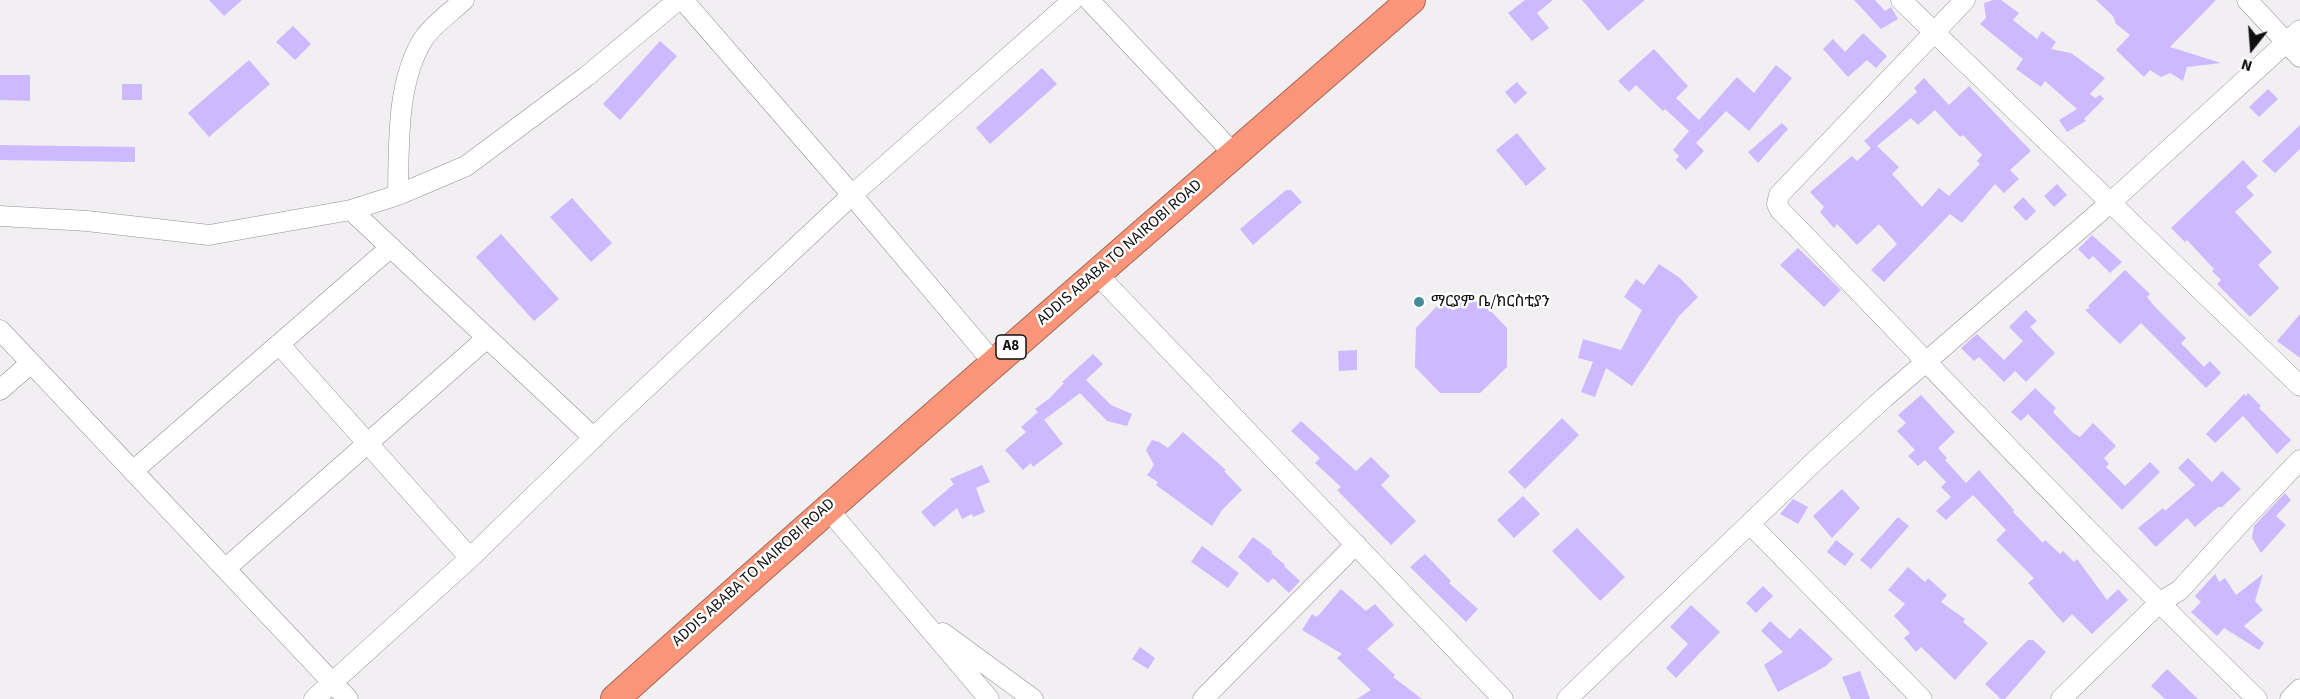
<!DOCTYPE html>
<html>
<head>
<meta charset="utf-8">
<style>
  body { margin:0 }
  #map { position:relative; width:2300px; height:699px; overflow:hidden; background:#f1eff2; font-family:"Source Sans 3",sans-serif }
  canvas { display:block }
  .north { position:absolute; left:2222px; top:18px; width:60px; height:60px; -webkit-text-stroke:4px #fff; paint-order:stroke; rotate:197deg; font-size:16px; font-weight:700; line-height:24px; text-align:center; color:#0f0f10 }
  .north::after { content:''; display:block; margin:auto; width:21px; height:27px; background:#0f0f10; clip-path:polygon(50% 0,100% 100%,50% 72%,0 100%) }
</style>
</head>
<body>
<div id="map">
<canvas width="2300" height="699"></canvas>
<div class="north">N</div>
</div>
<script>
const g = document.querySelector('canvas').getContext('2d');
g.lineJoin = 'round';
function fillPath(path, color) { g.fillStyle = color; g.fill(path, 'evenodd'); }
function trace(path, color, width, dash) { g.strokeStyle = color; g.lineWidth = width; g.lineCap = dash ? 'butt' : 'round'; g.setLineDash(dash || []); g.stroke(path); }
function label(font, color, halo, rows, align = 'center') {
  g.font = font + ' "Source Sans 3","Noto Sans Ethiopic",sans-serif'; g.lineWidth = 5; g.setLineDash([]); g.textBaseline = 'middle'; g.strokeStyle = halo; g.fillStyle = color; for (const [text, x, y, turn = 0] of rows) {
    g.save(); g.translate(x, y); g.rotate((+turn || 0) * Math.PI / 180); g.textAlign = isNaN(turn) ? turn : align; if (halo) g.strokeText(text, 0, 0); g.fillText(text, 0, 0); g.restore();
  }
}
fillPath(new Path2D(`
  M209 0H242L224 16Z
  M1525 0H1553L1537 13 1549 28 1532 41 1508 13Z
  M1582 0H1645L1608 31Z
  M1854 0H1875L1885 11 1891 7 1898 19 1881 29Z
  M1993 0H2001L2019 13 2013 20 2037 39 2042 31 2056 42 2051 49 2071 53 2105 78 2090 94 2095 98 2100 95 2104 99 2084 119 2086 121 2067 132 2059 120 2077 109 2045 81 2041 87 2016 69 2023 59 1980 24 1986 18 1984 3Z
  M2096 0H2216L2170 47 2221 63 2187 67 2183 81 2170 73 2161 77 2150 70 2144 77 2116 50 2130 35 2116 24 2113 16Z
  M293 26 311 44 295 60 276 42Z
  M1863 33 1887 56 1876 68 1867 60 1848 77 1823 49 1833 39 1845 52Z
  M660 41 677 56 620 120 603 104Z
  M1654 49 1688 86 1676 98 1699 120 1737 77 1754 93 1776 65 1792 78 1749 131 1726 111 1696 143 1704 151 1686 170 1676 160 1679 156 1673 150 1689 131 1665 109 1663 111 1636 85 1629 92 1618 81Z
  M249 60 270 84 209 137 188 113Z
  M1042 68 1057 84 990 144 976 128Z
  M0 75H30V101L0 100Z
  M1924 78 1949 105 1969 86 2031 151 2010 170 2019 179 2004 193 1995 184 1962 223 1950 214 1884 282 1871 270 1897 244 1879 224 1857 245 1837 224 1834 228 1820 212 1824 207 1810 192 1852 156 1857 161 1871 148 1864 141 1917 92 1914 88ZM1935 110 1960 137 1963 135 1982 155 1977 161 1980 164 1949 196 1939 188 1922 207 1892 174 1899 167 1877 146 1911 118 1918 125Z
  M1517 82 1527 93 1515 104 1505 92Z
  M122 84H142V100H122Z
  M2268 89 2278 99 2259 117 2249 107Z
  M1782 123 1788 129 1758 163 1748 152Z
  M2300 125V149L2275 173 2262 161Z
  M1517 133 1546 169 1526 186 1496 150Z
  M0 145 135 147V162L0 160Z
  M2243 160 2258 176 2246 187 2254 195 2235 212 2272 252 2258 265 2279 288 2250 317 2217 284 2221 280 2212 271 2214 269 2187 240 2185 242 2171 228Z
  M2057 184 2067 195 2054 207 2044 196Z
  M1286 190H1291L1302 202 1253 245 1240 229Z
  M2023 197 2036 211 2026 221 2013 207Z
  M572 198 612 243 591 262 550 217Z
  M501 234 559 299 534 321 476 257Z
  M2092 235 2122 262 2110 273 2093 256 2089 260 2078 249Z
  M1798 248 1841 290 1824 307 1780 265Z
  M1659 264 1680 278 1698 297 1679 316 1632 386 1606 368 1595 397 1581 392 1593 362 1578 358 1583 339 1621 350 1642 310 1624 297 1636 279 1644 285Z
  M2125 270 2150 294 2147 297 2156 308 2186 338 2181 343 2204 367 2210 361 2221 373 2206 388 2141 323 2120 344 2085 310 2090 308 2088 306Z
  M1442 301 1482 302 1507 328V367L1480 393H1440L1415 367 1416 328Z
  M2026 310 2037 321 2030 327 2055 353 2026 382 2015 371 2004 382 1979 357 1974 361 1961 348 1977 334 2004 360 2023 341 2009 327Z
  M2300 314V358L2277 341Z
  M1357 350V370L1339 371 1338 351Z
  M1093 354 1103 364 1086 380 1111 405 1132 414 1127 426 1107 421 1080 393 1044 420 1042 417 1063 444 1033 467 1031 463 1023 470 1005 450 1026 432 1021 427 1038 412 1035 409 1050 398 1064 383 1062 382Z
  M2035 388 2056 408 2053 412 2073 433 2080 437 2093 423 2116 446 2104 458 2109 464 2106 467 2125 486 2150 462 2160 472 2122 510 2028 414 2021 421 2011 412Z
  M2248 393 2261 406 2259 408 2291 440 2277 454 2243 416 2215 443 2206 434 2244 394 2246 396Z
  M1921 395 1955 432 1938 448 1947 458 1945 460 1966 483 1979 470 2014 510 2013 512 2043 543 2045 540 2060 554 2063 551 2074 562 2077 559 2107 600 2118 589 2128 600 2092 634 2072 614 2063 623 2028 583 2034 578 1996 540 2006 530 1973 495 1946 520 1936 511 1951 497 1941 487 1946 482 1925 460 1918 466 1908 456 1915 450 1897 431 1906 423 1898 415Z
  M1562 418 1579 435 1525 489 1508 472Z
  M1301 421 1356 471 1371 457 1390 476 1381 485 1416 521 1391 545 1337 490 1341 487 1315 463 1320 458 1291 431Z
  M1183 432 1226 470 1224 471 1242 490 1222 510 1212 526 1156 485 1158 482 1147 475 1154 465 1146 450 1152 440 1159 442 1168 448Z
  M2188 458 2212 482 2222 471 2241 489 2222 507H2218L2195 527 2187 518 2156 547 2138 528 2163 508 2165 511 2195 485 2178 468Z
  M982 465 990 482 976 488 985 512 973 517 972 514 962 519 957 508 934 527 921 512 954 484 950 479Z
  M1842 489 1860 508 1832 538 1813 516Z
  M2285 493 2291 500 2276 516 2286 525 2261 553 2252 538 2254 526Z
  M1523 496 1540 514 1514 538 1497 520Z
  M1793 499 1808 507 1798 524 1780 514Z
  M1898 517 1909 526 1871 569 1860 560Z
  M1577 528 1625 577 1600 601 1552 551Z
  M1253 537 1273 552 1271 553 1285 565 1284 566 1300 581 1289 593 1273 578 1268 583 1238 557Z
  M1836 540 1854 554 1845 566 1827 552Z
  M1202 546 1239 573 1228 588 1191 562Z
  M1425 554 1451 581 1449 583 1478 609 1466 622 1410 567Z
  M1908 567 1925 582 1928 578 1947 595 1941 602 1965 619 1963 622 1988 643 1955 680 1921 647 1916 652 1904 638 1910 633 1894 616 1905 604 1888 590Z
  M2215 574 2219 582 2225 578 2236 595 2263 574 2255 601 2263 610 2244 626 2264 643 2259 650 2224 628 2217 636 2191 612 2201 602 2195 596Z
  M1763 586 1773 596 1756 613 1746 603Z
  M1341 589 1366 611 1375 604 1394 625 1367 649 1395 675 1393 677 1422 699H1357L1371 690 1337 658 1342 654 1302 630 1312 614 1317 617Z
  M1691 605 1720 632 1676 678 1666 668 1688 644 1670 627Z
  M1770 621 1790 639 1800 628 1833 659 1826 666 1778 692 1764 665 1783 652 1761 631Z
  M2028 640H2033L2046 652 2005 699H2001L1985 684Z
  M1140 647 1155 658 1148 669 1132 659Z
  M2167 669 2198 699H2165L2151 686Z
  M1860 671 1870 699H1851L1842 677Z`), '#ccb9ff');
const minor = new Path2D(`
  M683 0 852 195 993 362
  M1089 0 1234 154
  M1901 0 2300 386
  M1965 0 1779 195 1777 204 1780 210C1939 373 2093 540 2257 699
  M2247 0 2300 57
  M398 195C399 146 396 81 424 38 434 24 451 12 464 0
  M351 210 594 438
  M0 216 87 221 209 235 351 210 398 195 466 166 587 76 678 0
  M1098 275 1503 699
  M0 330 348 699
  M279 344 470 558
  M0 390 31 363
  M133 471 391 247
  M827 508 989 699
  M1750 524 1922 699
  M225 569 487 338
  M943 633 1033 699
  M314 699 470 558 614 418 852 195 1073 0
  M1203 699 1356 544
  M1567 699 1816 460 1884 398 2110 203 2300 30
  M2061 699 2159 603 2180 590 2243 520 2300 460
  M2290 699 2300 689`);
const highway = new Path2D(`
  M615 699C877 463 1145 232 1411 0`);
trace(minor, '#939093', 21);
trace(highway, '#a86655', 30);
trace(minor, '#fff', 20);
trace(highway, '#fa957a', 28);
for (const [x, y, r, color] of [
  [1419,302,6,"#458a97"]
]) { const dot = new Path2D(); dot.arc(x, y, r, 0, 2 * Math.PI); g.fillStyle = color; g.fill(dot); trace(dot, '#fff', 2); }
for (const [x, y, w] of [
  [1011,347,30]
]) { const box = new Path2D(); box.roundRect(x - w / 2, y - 12, w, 24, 4.5); g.fillStyle = '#fff'; g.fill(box); trace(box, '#0f0f10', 1.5); }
label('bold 15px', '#0f0f10', null, [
  ["A8",1011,347]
]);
label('16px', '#0f0f10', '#fff', [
  ["ADDIS ABABA TO NAIROBI ROAD",1120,253,-41],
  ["ADDIS ABABA TO NAIROBI ROAD",754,573,-42]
]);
label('16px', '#0f0f10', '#fff', [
  ["ማርያም ቤ/ክርስቲያን",1431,302]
], 'left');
</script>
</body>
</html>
